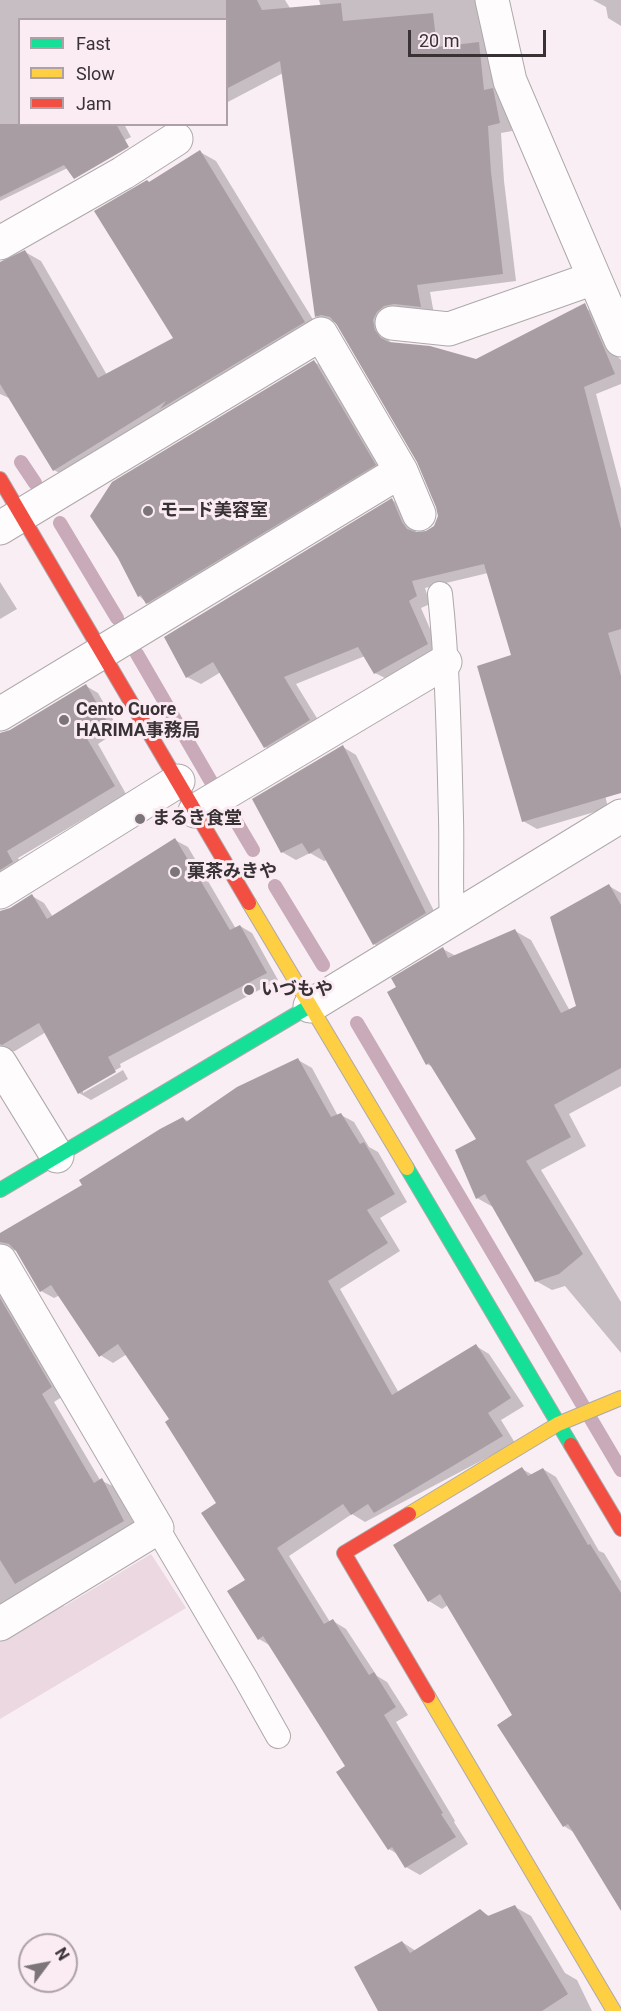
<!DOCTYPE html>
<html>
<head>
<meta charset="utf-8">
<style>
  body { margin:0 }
  #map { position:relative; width:621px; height:2011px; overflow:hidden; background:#f8eef3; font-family:Roboto,sans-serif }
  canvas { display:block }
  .legend { position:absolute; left:18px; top:18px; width:210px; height:108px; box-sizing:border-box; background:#fbebf3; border:2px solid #ada1a7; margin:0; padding:8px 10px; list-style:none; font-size:18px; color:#383235 }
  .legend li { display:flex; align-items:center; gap:12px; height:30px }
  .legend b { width:30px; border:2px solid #ada1a7 }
  .north { position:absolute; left:18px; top:1933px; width:60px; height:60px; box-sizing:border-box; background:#fbebf3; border:2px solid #ada1a7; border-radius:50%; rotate:58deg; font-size:16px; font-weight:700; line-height:24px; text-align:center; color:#383235 }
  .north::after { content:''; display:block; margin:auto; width:21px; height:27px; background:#7b7478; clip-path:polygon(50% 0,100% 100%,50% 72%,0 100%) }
  .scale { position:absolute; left:408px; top:30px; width:138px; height:27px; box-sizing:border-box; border:3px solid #383235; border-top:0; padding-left:8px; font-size:18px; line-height:21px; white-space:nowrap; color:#383235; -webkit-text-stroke:4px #fbebf3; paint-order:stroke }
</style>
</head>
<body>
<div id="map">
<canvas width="621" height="2011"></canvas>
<ul class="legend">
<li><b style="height:8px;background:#16e098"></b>Fast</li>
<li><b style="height:8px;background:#ffcf43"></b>Slow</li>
<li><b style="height:8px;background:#f24e42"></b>Jam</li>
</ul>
<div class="north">N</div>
<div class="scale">20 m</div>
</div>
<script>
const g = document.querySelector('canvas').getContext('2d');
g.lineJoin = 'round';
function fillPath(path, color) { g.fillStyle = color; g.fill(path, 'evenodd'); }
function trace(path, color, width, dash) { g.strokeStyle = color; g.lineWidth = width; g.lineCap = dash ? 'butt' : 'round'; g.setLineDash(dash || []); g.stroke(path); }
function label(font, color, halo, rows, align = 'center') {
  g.font = font + ' Roboto,"Noto Sans JP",sans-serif'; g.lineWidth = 6; g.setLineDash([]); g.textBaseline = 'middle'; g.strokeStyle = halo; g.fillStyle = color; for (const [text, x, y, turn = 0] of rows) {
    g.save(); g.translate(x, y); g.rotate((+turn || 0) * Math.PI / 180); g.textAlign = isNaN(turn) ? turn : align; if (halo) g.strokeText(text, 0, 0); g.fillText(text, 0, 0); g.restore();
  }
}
fillPath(new Path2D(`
  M151 1554 186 1608 0 1719V1636L52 1605 65 1606Z`), '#ebd8e1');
fillPath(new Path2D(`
  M0 0H285L340 89 345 87 319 0H488L497 92 506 98 512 131 501 133 504 181 516 281 430 292 434 314 386 329 388 339 391 343 476 361 582 306 595 314 602 321 617 356 621 360V384L596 394 621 489V738L594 746 608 808 537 829 523 821 513 656 488 573 425 588 430 604 421 608 440 652 389 680 375 673 365 656 296 684 323 728 279 754 265 747 221 672 201 684 187 677 392 500 405 508 417 534 426 533 435 527 439 516 438 506 419 461 336 322 329 323 316 316 283 73 226 103V20H20V124H124L131 137 0 201Z
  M593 0H621V26L608 18 606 7Z
  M200 152 216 161 320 331 70 479 54 470 11 399 0 394V264L25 252 41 261 107 375 175 338 150 183Z
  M314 362 328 369 388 472 160 610 147 603 139 596Z
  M0 582 17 609 0 619Z
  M86 686 98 693 119 730 98 744 126 794 18 858 24 869 0 885V733L10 731Z
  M343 747 356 755 439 921 388 952 374 944 327 860 324 861 310 853 296 860 282 852Z
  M175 840 188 847 236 929 240 926 252 933 278 980 120 1064 121 1067 83 1089V1093L123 1070 128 1079 91 1100 79 1093 46 1032 15 1051 2 1054 0 1056V912L11 909 32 896 44 903 53 917Z
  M609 886 621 893V1086L569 1114 586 1146 541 1170 621 1302V1353L565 1286 552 1290 536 1281 493 1207 477 1198 478 1140 433 1067 427 1064 398 987 443 949 456 956 515 931 531 940 570 1011 578 1007Z
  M298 1060 312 1068 338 1116 341 1115 354 1122 369 1147 378 1152 407 1202 380 1218 400 1251 340 1289 399 1393 476 1346 489 1354 524 1406 501 1420 515 1443 365 1522 352 1514 289 1556 330 1622 333 1621 346 1629 377 1676 387 1682 408 1715 396 1722 455 1821 454 1822 468 1844 420 1875 406 1867 399 1855 389 1849 347 1767 271 1646 259 1639 247 1580 218 1503 171 1420 127 1354 113 1363 100 1355 60 1295 54 1298 41 1291 17 1250 5 1252 0 1256V1235L84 1186 183 1118 189 1122Z
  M0 1285 65 1395 54 1402 100 1480 115 1487 137 1529 0 1609Z
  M522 1469 533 1475 543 1469 556 1477 599 1551 604 1553 621 1581V1908L575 1833 564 1826 514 1715 448 1605 442 1609 429 1601Z
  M515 1907 531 1916 565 1973 577 1980 592 2011H379L402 1942 416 1951 480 1911 491 1917Z`), '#0003');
trace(new Path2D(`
  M21 462 35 483
  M60 523 117 618
  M137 654 213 785
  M227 806 253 850
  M275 886 323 965
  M357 1023 621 1470`), '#c8aab9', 14);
fillPath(new Path2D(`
  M226 0H257L262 10 341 3 343 21 433 13 437 47 479 42 484 90 493 88 500 123 488 126 491 172 503 274 417 285 421 307 394 304 384 306 377 312 373 320 375 330 381 338 389 342 430 346 476 359 585 303 615 374 584 387 621 529V629L608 633 621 676V793L522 822 477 666 511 655 484 564 412 581 417 596 409 601 428 644 374 674 358 647 284 677 310 720 264 748 213 662 186 678 164 637 392 498 402 522 407 529 416 532 426 531 434 526 438 516 436 507 417 462 337 325 330 317 321 315 315 317 280 61 226 89Z
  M0 124H116L129 147 74 179 64 165 0 197Z
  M200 150 305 322 160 409 166 401 53 471 0 384V262L25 250 98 378 173 338 94 211 147 180 149 182Z
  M314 360 376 465 146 604 141 595 138 597 118 558 90 516 112 482Z
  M86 684 108 723 86 737 115 786 7 851 13 862 0 870V733L10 730Z
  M343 745 426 913 373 945 319 848 309 854 302 843 281 853 252 799Z
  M175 838 230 930 240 925 267 973 108 1057 116 1072 78 1094 39 1023 2 1045 0 1044V911L10 908 32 894 47 919Z
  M609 884 621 905V1068L554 1105 571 1137 526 1161 583 1254 559 1274 535 1282 485 1194 476 1199 455 1150 476 1139 429 1063 426 1065 387 992 396 987 391 978 443 947 448 958 515 929 561 1013 576 1006 550 917Z
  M298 1058 331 1117 341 1113 360 1144 364 1142 395 1194 367 1210 388 1243 328 1281 392 1395 476 1344 511 1398 488 1413 503 1436 374 1513 368 1504 351 1515 343 1504 277 1548 324 1624 333 1619 369 1675 374 1672 396 1707 384 1715 443 1813 441 1814 456 1837 405 1868 392 1847 388 1850 336 1772 345 1766 263 1636 258 1640 227 1591 245 1580 201 1513 216 1503 165 1422 169 1419 118 1344 99 1357 51 1285 40 1292 16 1251 9 1244 0 1242V1233L82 1185 79 1180 160 1129 183 1117 186 1122 237 1087Z
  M0 1298 52 1387 42 1394 94 1483 102 1478 124 1521 15 1584 0 1560Z
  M522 1467 528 1476 543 1468 588 1545 590 1544 621 1593V1911L568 1824 563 1827 497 1725 512 1715 440 1594 428 1602 393 1545Z
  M515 1905 568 1994 542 2011H378L354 1967 402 1941 410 1953 480 1909 488 1916Z`), '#a89da3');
const lane = new Path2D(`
  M440 594C448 668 449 744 451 818 452 852 450 885 452 919
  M157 1528 246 1679 278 1736`);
const street = new Path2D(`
  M492 0 510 81 621 340
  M0 243 123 173 176 139
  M392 323 449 329 594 278
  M0 528 321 334 401 471 419 514
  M0 714 401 471
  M195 811 445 662
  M0 892 178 781
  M310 1006 621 816
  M0 1063 57 1156
  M0 1261 157 1528 0 1624`);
const fast = new Path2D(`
  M407 1168 571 1445
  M0 1190 310 1006`);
const slow = new Path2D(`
  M249 903 407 1168
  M409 1514 558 1424 621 1398
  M428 1696 614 2011`);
const jam = new Path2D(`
  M0 479 249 903
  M571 1445 621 1529
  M409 1514 344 1553 428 1696`);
trace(lane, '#aea8ab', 26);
trace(street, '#aea8ab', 35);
trace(fast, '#aea8ab', 16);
trace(slow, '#aea8ab', 16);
trace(jam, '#aea8ab', 16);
trace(lane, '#fefcfd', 24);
trace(street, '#fefcfd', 33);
trace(fast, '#16e098', 14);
trace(slow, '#ffcf43', 14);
trace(jam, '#f24e42', 14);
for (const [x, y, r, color] of [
  [148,511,6,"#7b7478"],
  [64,720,6,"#7b7478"],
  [140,819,6,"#7b7478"],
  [175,872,6,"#7b7478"],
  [249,990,6,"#7b7478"]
]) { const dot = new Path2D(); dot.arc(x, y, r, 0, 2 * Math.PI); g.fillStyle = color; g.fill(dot); trace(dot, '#fbebf3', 2); }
label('bold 18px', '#383235', '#fbebf3', [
  ["モード美容室",160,511],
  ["Cento Cuore",76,710],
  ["HARIMA事務局",76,731],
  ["まるき食堂",152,819],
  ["菓茶みきや",187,872],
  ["いづもや",261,990]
], 'left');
</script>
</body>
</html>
